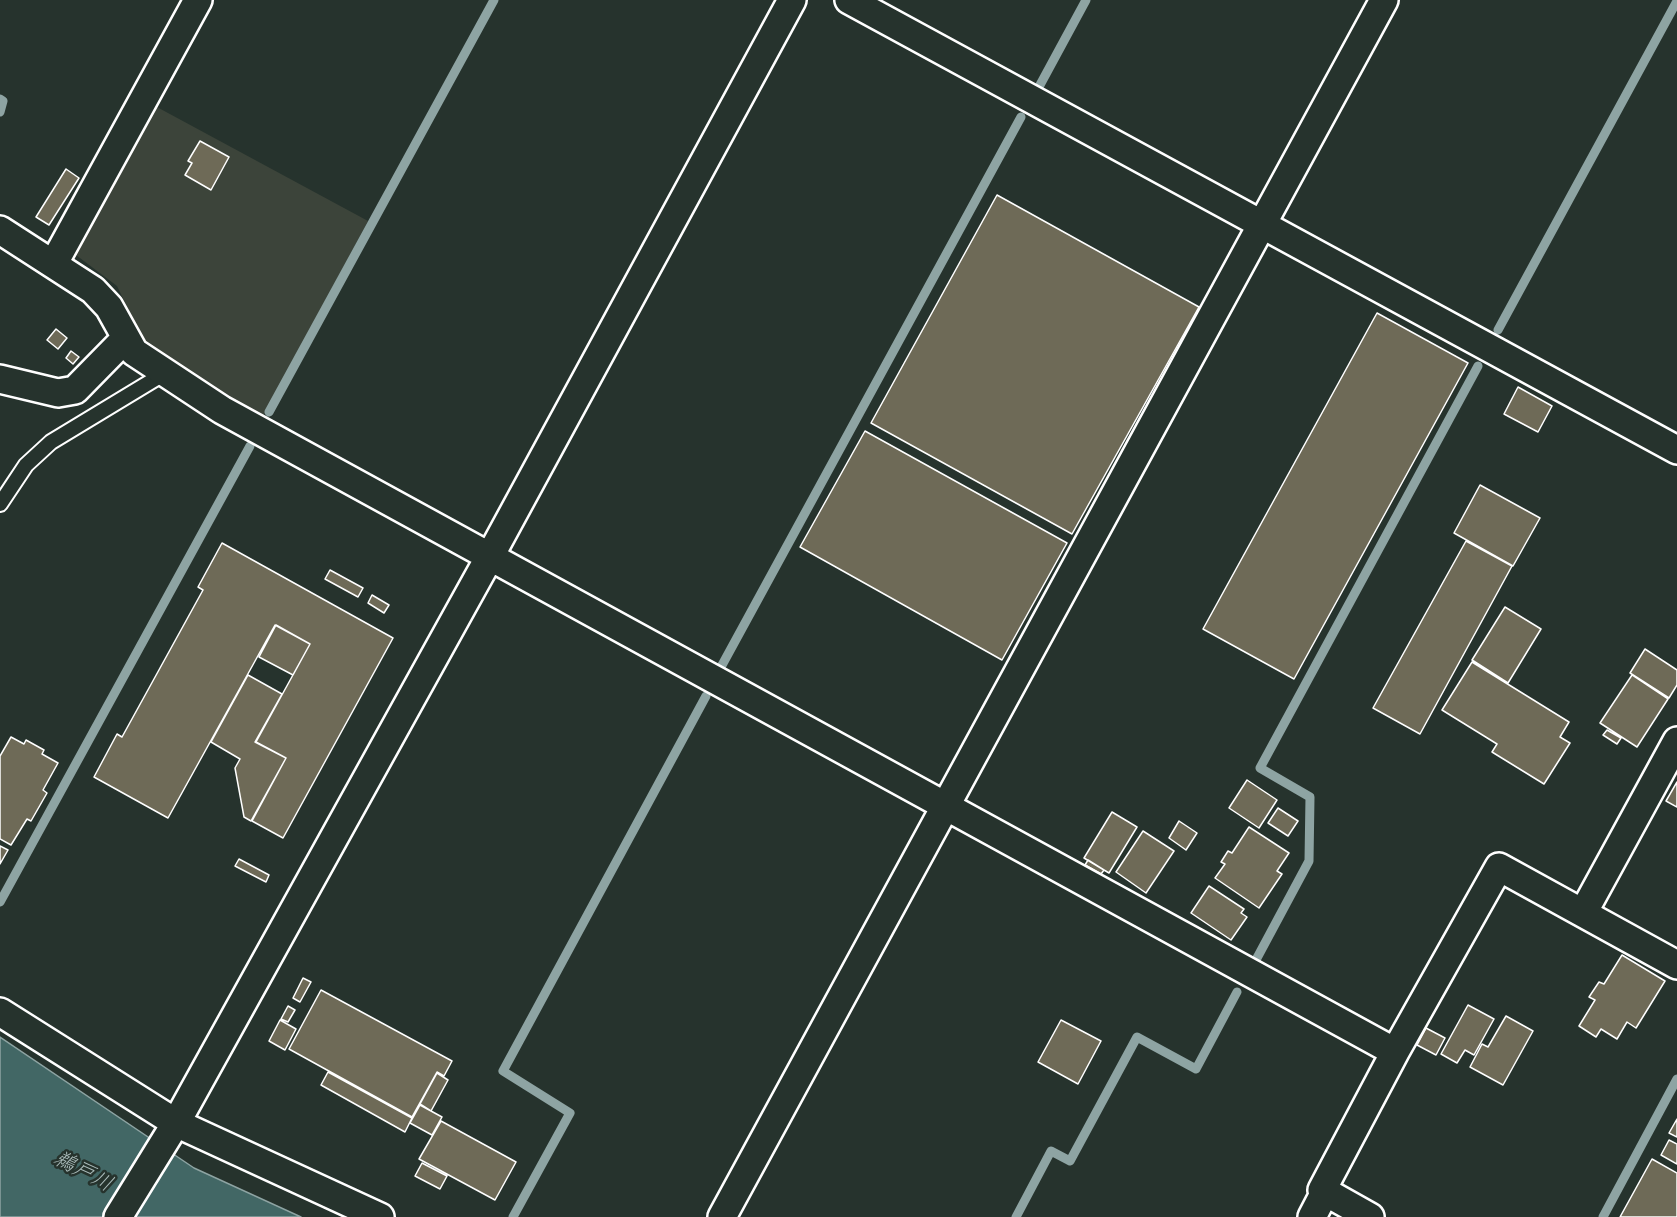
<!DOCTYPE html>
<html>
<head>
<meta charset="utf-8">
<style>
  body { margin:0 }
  canvas { display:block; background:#26332d }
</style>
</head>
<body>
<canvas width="1677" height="1217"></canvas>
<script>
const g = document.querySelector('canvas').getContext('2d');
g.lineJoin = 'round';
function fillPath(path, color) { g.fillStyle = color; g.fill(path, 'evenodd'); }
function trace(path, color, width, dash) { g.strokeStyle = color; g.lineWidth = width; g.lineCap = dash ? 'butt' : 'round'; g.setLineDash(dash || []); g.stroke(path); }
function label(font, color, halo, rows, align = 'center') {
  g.font = font + ' "Gochi Hand","Klee One",sans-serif'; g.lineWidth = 5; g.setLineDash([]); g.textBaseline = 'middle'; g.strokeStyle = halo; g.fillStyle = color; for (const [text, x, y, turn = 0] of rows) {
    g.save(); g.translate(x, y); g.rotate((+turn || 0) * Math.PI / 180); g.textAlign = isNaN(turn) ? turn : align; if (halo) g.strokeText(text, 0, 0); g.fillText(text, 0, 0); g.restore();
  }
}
fillPath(new Path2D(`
  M155 106 368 221 260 422 227 402 144 342 117 286 76 255Z`), '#3c443a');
const water = new Path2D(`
  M0 1037 194 1168 301 1217H0Z`);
fillPath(water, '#426765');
trace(water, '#8ea4a3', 1.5);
trace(new Path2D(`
  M1040 85 1086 0
  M0 99 3 101 0 112
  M1498 330 1677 1
  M269 412 494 0
  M721 667 1021 117
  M0 902 250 446
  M1257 958 1309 861 1310 797 1260 768 1478 366
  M513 1217 570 1113 503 1071 706 696
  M1016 1217 1051 1151 1070 1161 1137 1037 1196 1069 1237 992
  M1603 1217 1677 1079`), '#8ea4a3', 9);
const building = new Path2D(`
  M200 141 229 157 211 190 185 175 192 163 188 161Z
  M66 169 79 178 49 225 36 217Z
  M997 195 1199 307 1072 534 871 423Z
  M1377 313 1468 363 1294 679 1203 629Z
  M56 329 67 338 58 349 47 340Z
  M71 351 79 357 73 364 66 358Z
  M1518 387 1552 406 1538 432 1504 414Z
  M865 431 1067 543 1002 660 800 547Z
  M1480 485 1540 518 1513 566 1454 533Z
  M1466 541 1512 566 1420 734 1373 708Z
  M222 543 393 638 283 838 252 821 286 758 256 742 310 644 275 625 168 818 94 777 117 734 122 737 203 590 198 587Z
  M330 570 363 588 358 597 325 579Z
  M372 595 389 605 384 613 368 603Z
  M1505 607 1541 629 1508 683 1472 660Z
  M276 625 310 644 293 675 259 657Z
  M1645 649 1677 670V685L1669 698 1630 673Z
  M1472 662 1569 722 1560 737 1570 743 1544 784 1492 752 1497 744 1442 710Z
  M248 675 282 694 255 742 286 758 251 821 244 817 235 768 240 759 211 742Z
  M1632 675 1668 699 1637 747 1600 723Z
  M1607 730 1621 738 1617 744 1603 735Z
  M11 737 24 744 26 740 44 750 42 754 58 763 43 790 47 793 31 821 27 819 11 845 0 839V756Z
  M1247 780 1277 800 1259 828 1229 808Z
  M1677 782V807L1666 801Z
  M1278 808 1298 821 1288 836 1268 823Z
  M1112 812 1137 827 1109 873 1084 858Z
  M1179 821 1197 833 1186 850 1169 838Z
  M1249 827 1289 853 1277 871 1282 874 1259 908 1215 878 1225 864 1221 862 1228 851 1232 853Z
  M1143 831 1174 851 1146 893 1116 872Z
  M0 846 8 850 0 864Z
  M239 859 269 875 266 882 235 866Z
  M1088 860 1104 870 1101 874 1085 865Z
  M1209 886 1244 909 1241 913 1247 917 1231 940 1191 913Z
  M1622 955 1665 981 1636 1028 1627 1022 1617 1039 1601 1029 1596 1037 1579 1026 1595 1000 1589 997 1599 982 1604 984Z
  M303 978 311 982 300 1002 293 998Z
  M321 990 452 1061 444 1076 437 1072 412 1117 289 1049Z
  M1468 1005 1494 1019 1474 1055 1465 1050 1457 1063 1441 1054Z
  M288 1006 295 1010 288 1022 281 1019Z
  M1506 1016 1533 1031 1503 1085 1470 1067 1482 1044 1488 1047Z
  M280 1020 296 1029 285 1050 269 1041Z
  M1061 1020 1101 1041 1078 1084 1038 1062Z
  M1426 1028 1445 1038 1436 1055 1417 1045Z
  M328 1072 412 1118 405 1132 321 1085Z
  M437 1073 448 1080 431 1111 420 1104Z
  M420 1105 442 1117 432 1135 410 1123Z
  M1677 1119V1137L1669 1133Z
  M441 1121 516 1162 495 1200 419 1159Z
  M1669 1140 1677 1144V1164L1661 1155Z
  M1652 1159 1677 1173V1217H1620Z
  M422 1163 447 1176 440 1189 415 1176Z`);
fillPath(building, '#6e6a57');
trace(building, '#fff', 1.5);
const service = new Path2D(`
  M0 504 26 465 51 442 165 373`);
const minor = new Path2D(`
  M849 0 1677 450
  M0 230 93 290 109 307 134 352 222 410 1395 1052 1322 1190 1370 1217
  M54 263 198 0
  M0 379 58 393 75 390 126 338
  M1583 913 1677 741
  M0 1012 176 1123 380 1217
  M1395 1052 1499 867 1677 965
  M118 1217 176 1123 489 558 792 0
  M722 1217 1384 0
  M1312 1217 1325 1192`);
trace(service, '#fff', 18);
trace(minor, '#fff', 32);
trace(service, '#26332d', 14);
trace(minor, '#26332d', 27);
label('italic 21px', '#aabbba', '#26332d', [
  ["鵜戸川",82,1174,28]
]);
</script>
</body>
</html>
